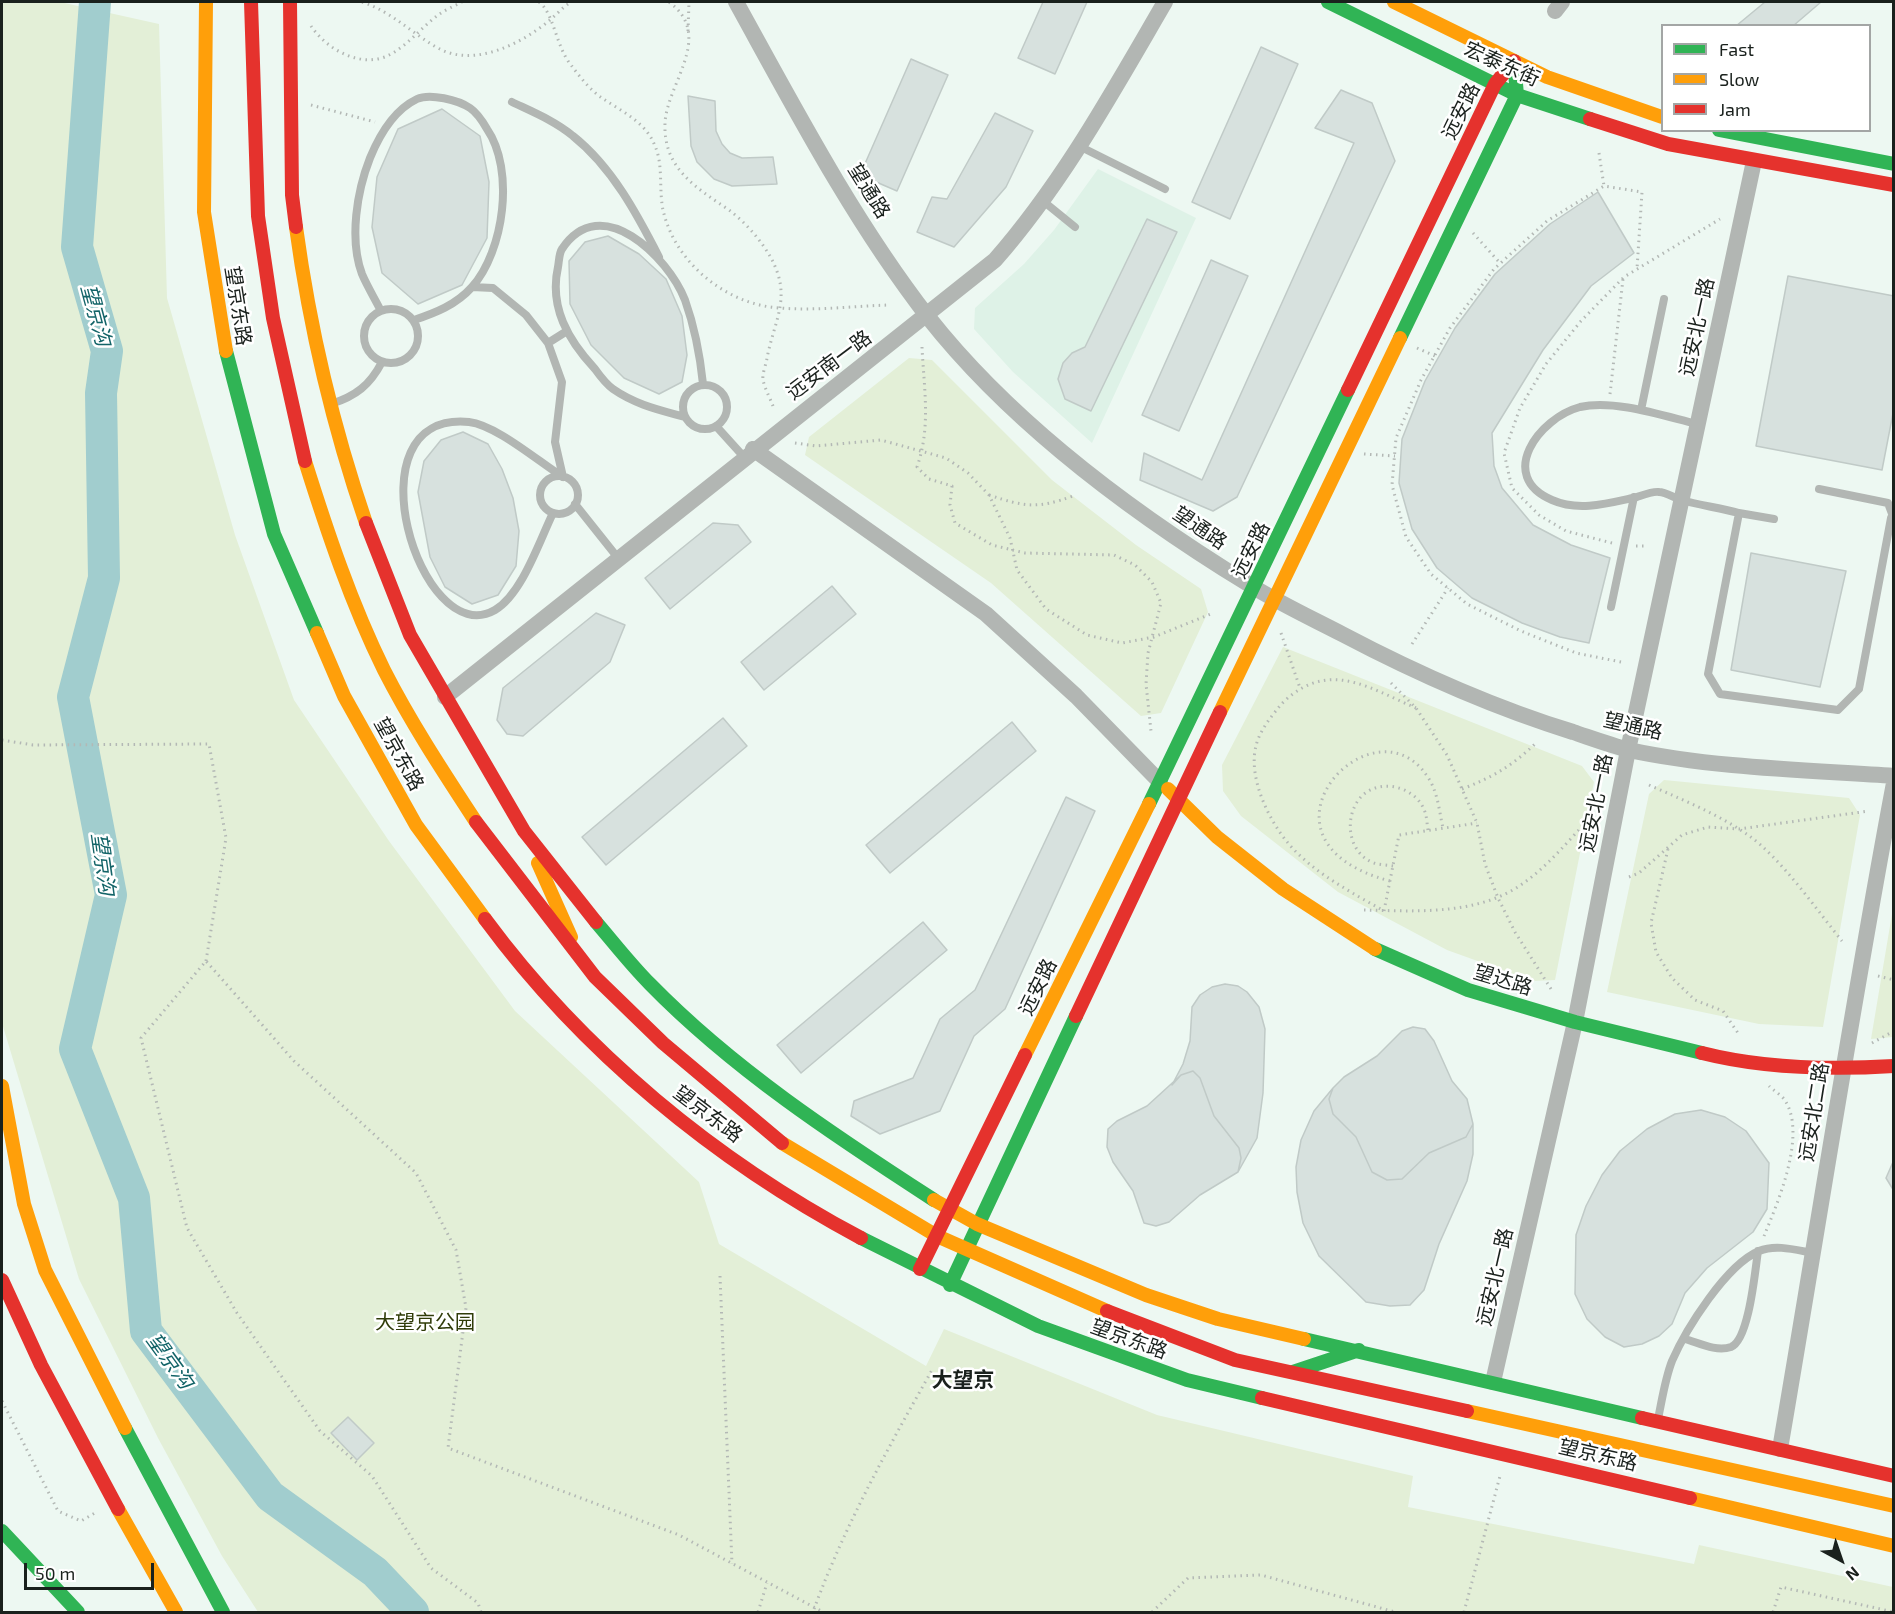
<!DOCTYPE html>
<html>
<head>
<meta charset="utf-8">
<style>
  body { margin:0 }
  #map { position:relative; width:1895px; height:1614px; overflow:hidden; background:#edf8f2; font-family:"Exo 2",sans-serif }
  canvas { display:block }
  .frame { position:absolute; inset:0; border:3px solid #1a211d; pointer-events:none }
  .legend { position:absolute; left:1661px; top:24px; width:210px; height:108px; box-sizing:border-box; background:#fff; border:2px solid #a3a6a5; margin:0; padding:8px 10px; list-style:none; font-size:18px; color:#1a211d }
  .legend li { display:flex; align-items:center; gap:12px; height:30px }
  .legend b { width:30px; border:2px solid #a3a6a5 }
  .north { position:absolute; left:1811px; top:1530px; width:60px; height:60px; -webkit-text-stroke:4px #fff; paint-order:stroke; rotate:140deg; font-size:16px; font-weight:700; line-height:24px; text-align:center; color:#1a211d }
  .north::after { content:''; display:block; margin:auto; width:21px; height:27px; background:#1a211d; clip-path:polygon(50% 0,100% 100%,50% 72%,0 100%) }
  .scale { position:absolute; left:24px; top:1563px; width:130px; height:27px; box-sizing:border-box; border:3px solid #1a211d; border-top:0; padding-left:8px; font-size:18px; line-height:21px; white-space:nowrap; color:#1a211d; -webkit-text-stroke:4px #fff; paint-order:stroke }
</style>
</head>
<body>
<div id="map">
<canvas width="1895" height="1614"></canvas>
<div class="frame"></div>
<ul class="legend">
<li><b style="height:8px;background:#30b455"></b>Fast</li>
<li><b style="height:8px;background:#ff9f0a"></b>Slow</li>
<li><b style="height:8px;background:#e5322d"></b>Jam</li>
</ul>
<div class="north">N</div>
<div class="scale">50 m</div>
</div>
<script>
const g = document.querySelector('canvas').getContext('2d');
g.lineJoin = 'round';
function fillPath(path, color) { g.fillStyle = color; g.fill(path, 'evenodd'); }
function trace(path, color, width, dash) { g.strokeStyle = color; g.lineWidth = width; g.lineCap = dash ? 'butt' : 'round'; g.setLineDash(dash || []); g.stroke(path); }
function label(font, color, halo, rows, align = 'center') {
  g.font = font + ' "Exo 2","Noto Sans SC",sans-serif'; g.lineWidth = 5; g.setLineDash([]); g.textBaseline = 'middle'; g.strokeStyle = halo; g.fillStyle = color; for (const [text, x, y, turn = 0] of rows) {
    g.save(); g.translate(x, y); g.rotate((+turn || 0) * Math.PI / 180); g.textAlign = isNaN(turn) ? turn : align; if (halo) g.strokeText(text, 0, 0); g.fillText(text, 0, 0); g.restore();
  }
}
fillPath(new Path2D(`
  M1098 169 1196 218 1092 443 1013 372 974 329 975 308 1024 264 1054 230Z`), '#def2e7');
fillPath(new Path2D(`
  M2 2H60L159 24 167 298 235 535 294 700 389 841 515 1011 699 1182 719 1244 926 1366 944 1329 1157 1415 1413 1476 1408 1507 1694 1564 1699 1545 1893 1587V1612H258L222 1556 158 1438 79 1279 2 1023Z
  M909 358 932 360 1052 480 1136 545 1201 589 1208 612 1161 713 1141 716 991 583 805 455 809 437Z
  M1283 647 1582 766 1594 782 1555 980 1533 981 1447 950 1338 892 1241 816 1223 791 1222 765Z
  M1664 780 1849 798 1860 815 1823 1027 1759 1024 1607 992 1649 794Z
  M1893 908V1037L1871 1039Z`), '#e3efd7');
trace(new Path2D(`
  M95 2 77 247 107 351 101 393 104 578 73 697 111 895 75 1049 134 1198 146 1331 270 1496 375 1572 413 1612`), '#a1cdce', 32);
const building = new Path2D(`
  M1043 2H1087L1055 74 1018 58Z
  M1765 2H1821L1793 26H1736Z
  M1261 47 1298 64 1230 219 1192 202Z
  M911 59 948 75 897 191 860 175Z
  M1341 90 1372 103 1395 161 1237 497 1213 511 1140 480 1144 453 1202 480 1354 143 1315 128Z
  M688 96 715 101 716 131 722 144 730 153 742 158 773 157 777 184 732 186 714 179 697 162 691 146Z
  M442 109 480 136 489 182 487 238 462 285 418 304 382 273 372 227 377 177 398 129Z
  M995 113 1033 131 1006 187 954 247 917 232 932 197 947 199Z
  M1598 192 1634 253 1591 286 1543 350 1492 433 1494 466 1502 488 1533 525 1571 545 1610 558 1589 643 1560 637 1522 623 1472 598 1437 568 1412 529 1399 483 1402 439 1425 381 1455 328 1495 274 1550 224Z
  M1147 219 1177 232 1091 411 1065 399 1058 379 1063 363 1072 353 1085 347Z
  M608 236 639 254 666 279 682 316 687 355 682 382 659 394 624 378 591 345 570 304 569 261 585 242Z
  M1211 260 1248 276 1179 431 1142 415Z
  M1788 276 1894 296V408L1882 470 1756 446Z
  M463 432 488 444 502 469 513 498 519 531 516 566 498 595 472 604 445 587 430 557 418 492 424 461 441 440Z
  M713 523 738 525 751 542 670 609 645 578Z
  M1751 553 1846 571 1820 687 1731 670Z
  M832 586 856 614 764 690 741 662Z
  M596 613 625 625 610 662 523 736 507 734 497 720 503 688Z
  M723 718 747 746 606 865 582 837Z
  M1012 722 1036 751 890 873 866 845Z
  M1066 797 1095 811 1005 1009 974 1036 940 1111 880 1134 851 1116 854 1101 913 1078 940 1019 975 990Z
  M923 922 947 950 801 1073 777 1045Z
  M1225 984 1238 986 1247 992 1259 1007 1265 1029 1263 1093 1257 1138 1238 1172 1241 1158 1239 1148 1214 1116 1200 1078 1193 1071 1181 1075 1172 1085 1183 1064 1190 1041 1192 1007 1200 995 1212 987Z
  M1413 1027 1425 1029 1434 1041 1452 1081 1467 1099 1473 1124 1466 1137 1429 1153 1402 1179 1387 1180 1372 1172 1356 1137 1333 1114 1329 1099 1333 1088 1344 1077 1377 1056 1402 1031Z
  M1193 1071 1200 1078 1214 1116 1239 1148 1241 1158 1238 1172 1200 1195 1169 1222 1156 1226 1144 1223 1133 1191 1113 1162 1107 1147 1108 1129 1117 1121 1147 1106 1181 1075Z
  M1333 1088 1329 1099 1333 1114 1356 1137 1372 1172 1387 1180 1402 1179 1429 1153 1466 1137 1473 1124V1154L1467 1181 1439 1244 1424 1290 1410 1305 1390 1306 1366 1302 1319 1256 1303 1223 1297 1192 1296 1167 1301 1140 1314 1111Z
  M1701 1110 1725 1117 1746 1131 1769 1163 1767 1209 1753 1232 1707 1268 1685 1293 1672 1324 1659 1336 1642 1344 1624 1347 1605 1337 1587 1319 1575 1294 1576 1235 1586 1206 1602 1175 1620 1151 1647 1129 1675 1114Z
  M1893 1162H1894V1191L1886 1178Z
  M348 1417 374 1443 357 1460 331 1433Z`);
fillPath(building, '#d7e1de');
trace(building, '#c0cac7', 1.5);
trace(new Path2D(`
  M362 2C392 12 409 31 436 47 473 69 521 44 550 20 557 14 563 7 571 2
  M539 2C554 13 556 47 571 65 580 77 590 90 602 98 621 111 646 122 655 146 664 166 658 193 664 214 677 264 727 305 780 308 816 311 853 306 889 305
  M669 2C715 36 667 83 665 123 663 169 697 188 729 210 745 222 761 240 771 258 792 297 775 318 767 358 766 365 762 374 763 380 765 389 770 398 773 406
  M311 26C327 50 363 70 391 54 409 44 422 27 438 15 445 10 454 6 462 2
  M688 31 689 2
  M311 105 375 122
  M1599 153 1604 186
  M1473 233 1500 263
  M922 347C924 389 931 427 917 467L929 479 952 486 950 505 955 523 992 545 1025 553 1114 555 1135 565 1152 582 1161 603 1148 653 1146 684 1151 731
  M1417 348 1435 356
  M1610 394 1623 279
  M795 443 816 446 881 440 946 458 968 473 989 495 1010 538 1017 570 1046 609 1087 635 1122 643 1154 637 1213 613
  M1364 454 1395 456
  M989 495C1025 507 1037 509 1073 496
  M1612 543 1566 531 1539 515 1512 488 1504 453 1520 408 1546 364 1581 321 1624 277 1720 219
  M1636 546H1647
  M1281 633 1300 688
  M1412 644 1448 588
  M1621 662 1576 653 1521 631 1467 604 1431 574 1406 537 1392 485 1396 438 1421 380 1450 328 1494 269 1547 221 1604 186 1642 192 1637 269
  M1391 683 1416 708 1447 755 1477 823 1485 864 1498 898 1515 932 1551 989
  M1416 708C1387 696 1352 674 1321 681 1305 684 1289 695 1279 707 1270 718 1259 732 1256 746 1248 777 1268 819 1288 843 1312 872 1351 892 1384 911L1399 835 1477 823
  M2 740 33 745 209 744 226 838 206 961
  M1649 785C1683 800 1718 814 1748 835 1781 858 1816 909 1842 941
  M1462 789C1491 778 1512 766 1535 744
  M1668 849 1651 923 1656 952 1672 978 1695 1000 1723 1011 1738 1033
  M1393 866C1387 865 1380 865 1374 863 1346 853 1343 812 1364 794 1384 778 1417 788 1425 812 1427 818 1427 825 1428 830
  M1629 877 1639 873 1682 835 1708 827 1739 829 1869 811
  M1390 881C1236 840 1373 695 1427 776 1438 791 1439 811 1443 828
  M1364 910C1407 911 1455 914 1496 898 1533 884 1561 849 1587 821
  M1878 976 1894 980
  M1872 1043 1894 1031
  M1764 1236C1778 1202 1806 1137 1786 1102 1783 1096 1774 1091 1769 1086
  M720 1276 732 1564
  M2 1401 58 1511 81 1521 95 1513
  M814 1609C845 1525 888 1448 932 1370
  M481 1612 478 1603 431 1568 372 1476 320 1431 237 1313 187 1228 141 1038 206 961 294 1061 416 1173 456 1250 466 1308 448 1448 679 1535 823 1612
  M758 1612 767 1583
  M1152 1612 1188 1578 1261 1575 1395 1612
  M1464 1612 1500 1476
  M1773 1612 1781 1587 1894 1612`), '#b3b8b5', 3, [1.5, 4.5]);
trace(new Path2D(`
  M512 102C533 112 555 121 573 136 612 167 637 214 659 257
  M1081 147 1165 189
  M1043 201 1075 227
  M472 287 493 288 526 315 548 343 562 382 555 442 563 477
  M364 336a27 27 0 1 1 54 0a27 27 0 1 1-54 0Z
  M381 311C375 299 367 286 362 274 349 239 357 191 370 158 379 136 394 110 417 99 430 93 458 100 470 108 476 112 483 122 487 129 515 170 504 251 472 287 456 305 435 313 414 320
  M548 343 567 331
  M683 407a22 22 0 1 1 44 0a22 22 0 1 1-44 0Z
  M331 404C356 396 370 385 382 362
  M1641 410 1664 299
  M685 417C660 410 636 405 613 389 606 384 600 376 595 369 568 340 549 307 558 267 559 262 559 253 562 249 601 190 668 257 685 300 695 328 700 355 703 384
  M1697 424C1664 416 1614 399 1580 407 1539 418 1496 476 1552 500 1579 512 1609 503 1637 497 1643 495 1653 491 1659 492 1666 492 1674 498 1681 500 1699 505 1720 508 1739 513L1708 674 1720 694 1838 710 1859 689 1891 518
  M716 426 744 457
  M540 495a19 19 0 1 1 38 0a19 19 0 1 1-38 0Z
  M1819 489 1888 503 1894 519
  M575 504 618 558
  M553 513C539 542 522 594 495 610 420 653 346 410 469 422 496 425 539 462 563 477
  M1739 513 1774 519
  M1611 607 1634 497
  M1685 1339C1699 1343 1716 1352 1731 1347 1749 1340 1755 1271 1758 1251
  M1658 1419C1662 1400 1665 1379 1672 1361 1686 1329 1726 1265 1759 1251 1776 1244 1796 1250 1813 1253`), '#b2b6b3', 8);
trace(new Path2D(`
  M736 2C795 109 853 220 928 317 1013 425 1134 514 1250 585 1279 603 1311 618 1342 634 1416 673 1492 707 1573 732 1591 738 1610 745 1629 750 1713 768 1807 770 1894 776
  M1555 11 1562 2
  M753 449 986 614 1076 696 1160 782
  M445 697 995 260C1064 181 1113 91 1165 2
  M1493 1382 1575 1022 1628 750 1754 161
  M1780 1449C1818 1227 1852 1005 1894 783`), '#b2b6b3', 16);
trace(new Path2D(`
  M1328 2 1517 95 1590 119
  M1719 130 1894 164
  M1400 338 1517 95 1514 61
  M226 351 274 534 317 633
  M1149 804 1348 390
  M596 922C614 943 631 965 650 984 733 1069 835 1136 934 1200
  M1375 949 1468 990 1575 1022 1702 1053
  M861 1238 1038 1326 1187 1380 1262 1398
  M950 1285 1076 1016
  M1304 1339 1642 1418
  M1293 1372 1359 1350
  M125 1428 223 1612
  M2 1531 78 1612`), '#30b455', 14);
trace(new Path2D(`
  M206 2 204 212 226 351
  M1394 2 1547 77 1662 117
  M296 227C310 330 332 424 366 523
  M305 461C327 531 351 603 384 670 411 723 444 773 476 822
  M317 633 344 696 416 825 485 919
  M1220 712 1400 338
  M1168 789 1217 837 1283 889 1375 949
  M538 863 571 937
  M1025 1055 1149 804
  M2 1086 24 1204 45 1270 125 1428
  M782 1143 937 1236 1107 1311
  M934 1200 977 1224 1146 1295 1218 1319 1304 1339
  M1467 1411 1894 1506
  M1690 1498 1894 1546
  M118 1509 176 1612`), '#ff9f0a', 14);
trace(new Path2D(`
  M251 2 258 216 273 318 305 461
  M290 2 292 195 296 227
  M1590 119 1668 144 1894 185
  M1348 390 1495 84 1514 61
  M366 523 410 635 524 831 596 922
  M476 822 595 977 663 1043 782 1143
  M485 919C583 1052 716 1161 861 1238
  M1076 1016 1220 712
  M1702 1053C1765 1069 1830 1070 1894 1066
  M920 1269 1025 1055
  M2 1280 41 1365 118 1509
  M1107 1311 1235 1360 1467 1411
  M1262 1398 1690 1498
  M1642 1418 1894 1476`), '#e5322d', 14);
label('20px', '#1a211d', '#fff', [
  ["宏泰东街",1502,64,24],
  ["远安路",1461,111,-64],
  ["望通路",869,191,58],
  ["望京东路",238,306,81],
  ["远安北一路",1697,327,-78],
  ["远安南一路",829,365,-37],
  ["望通路",1200,528,34],
  ["远安路",1251,550,-64],
  ["望通路",1633,726,13],
  ["望京东路",399,754,61],
  ["远安北一路",1596,803,-79],
  ["望达路",1503,980,17],
  ["远安路",1038,987,-64],
  ["远安北二路",1814,1112,-81],
  ["望京东路",708,1114,37],
  ["远安北一路",1495,1277,-77],
  ["望京东路",1129,1339,20],
  ["望京东路",1598,1455,13]
]);
label('20px', '#303c09', '#fff', [
  ["大望京公园",425,1322]
]);
label('italic 21px', '#136468', '#fff', [
  ["望京沟",96,315,75],
  ["望京沟",103,864,82],
  ["望京沟",170,1361,54]
]);
label('bold 21px', '#1a211d', '#fff', [
  ["大望京",963,1380]
]);
</script>
</body>
</html>
